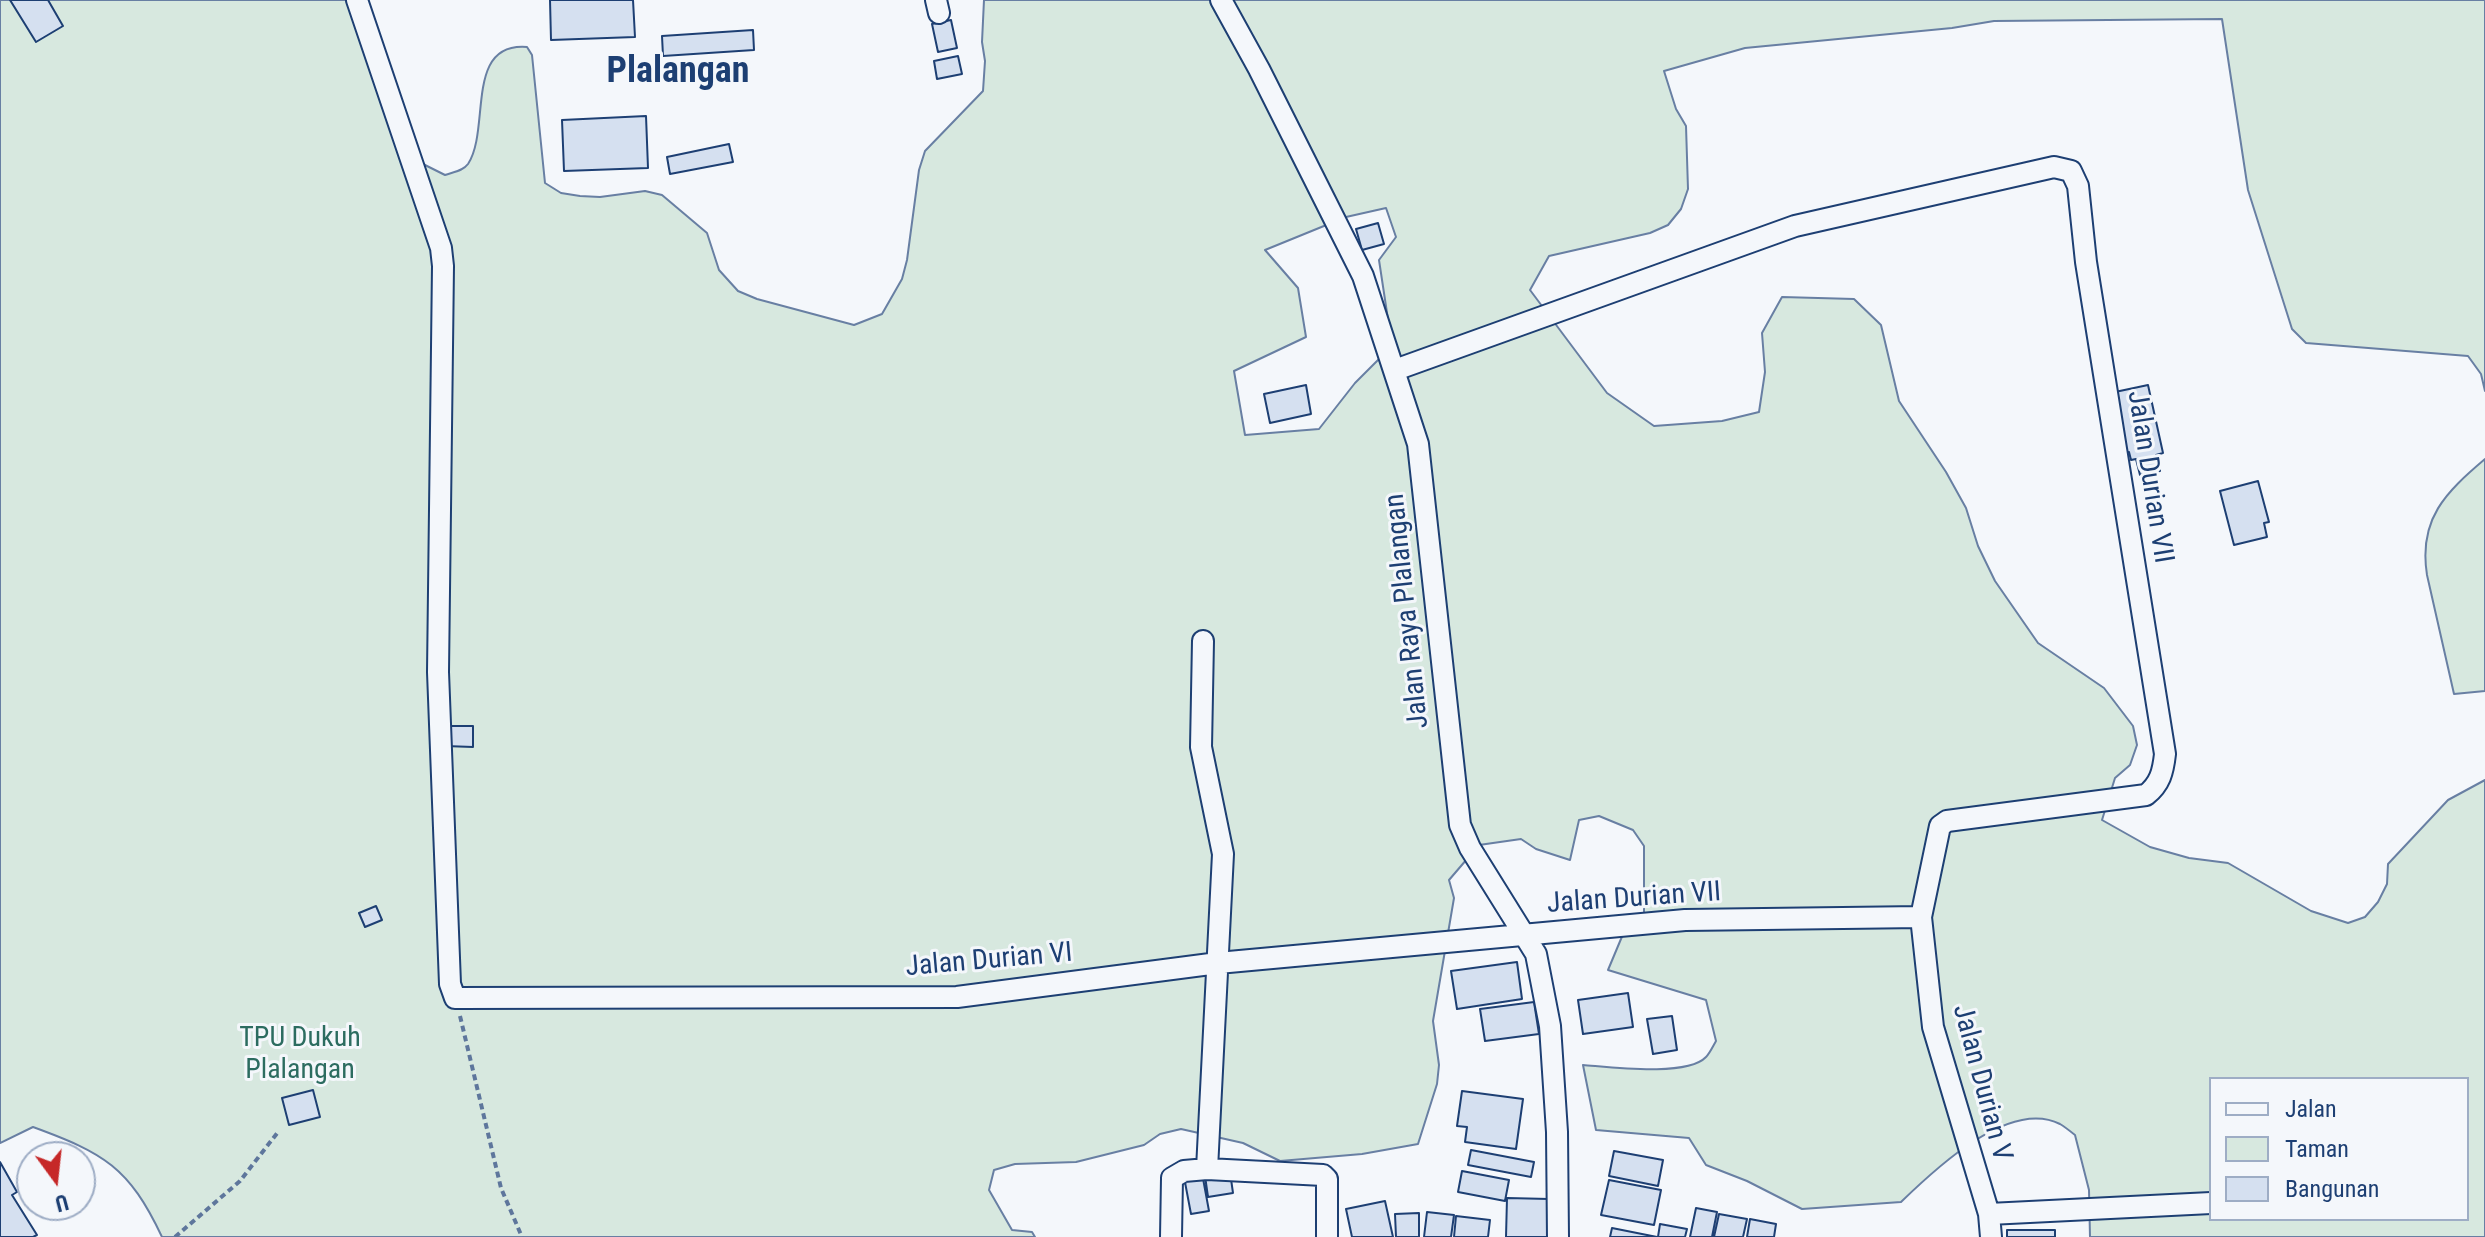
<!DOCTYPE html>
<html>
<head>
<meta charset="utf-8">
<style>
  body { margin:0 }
  #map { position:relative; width:2485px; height:1237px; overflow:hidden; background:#f4f7fb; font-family:"Roboto Condensed",sans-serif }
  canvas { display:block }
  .legend { position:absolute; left:2209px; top:1077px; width:260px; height:144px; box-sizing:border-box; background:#f4f7fb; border:2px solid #9eadc5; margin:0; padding:10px 14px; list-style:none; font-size:24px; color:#1d3f73 }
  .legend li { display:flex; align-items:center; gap:16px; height:40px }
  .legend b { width:40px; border:2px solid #9eadc5 }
  .north { position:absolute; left:16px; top:1141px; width:80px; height:80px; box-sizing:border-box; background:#f4f7fb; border:2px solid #9eadc5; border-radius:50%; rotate:165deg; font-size:22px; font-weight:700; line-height:32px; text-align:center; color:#1d3f73 }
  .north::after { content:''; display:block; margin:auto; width:28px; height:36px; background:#c62828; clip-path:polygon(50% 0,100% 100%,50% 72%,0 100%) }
</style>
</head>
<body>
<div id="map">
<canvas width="2485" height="1237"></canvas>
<ul class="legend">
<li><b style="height:10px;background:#f4f7fb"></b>Jalan</li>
<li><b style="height:22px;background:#d7e8df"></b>Taman</li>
<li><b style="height:22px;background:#d5e0f0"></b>Bangunan</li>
</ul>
<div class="north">U</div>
</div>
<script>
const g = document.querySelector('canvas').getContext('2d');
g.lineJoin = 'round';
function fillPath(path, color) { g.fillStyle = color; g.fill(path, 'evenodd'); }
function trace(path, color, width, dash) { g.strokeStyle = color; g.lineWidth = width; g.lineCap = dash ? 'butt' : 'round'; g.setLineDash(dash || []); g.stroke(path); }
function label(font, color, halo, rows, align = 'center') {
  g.font = font + ' "Roboto Condensed",sans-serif'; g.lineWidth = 6; g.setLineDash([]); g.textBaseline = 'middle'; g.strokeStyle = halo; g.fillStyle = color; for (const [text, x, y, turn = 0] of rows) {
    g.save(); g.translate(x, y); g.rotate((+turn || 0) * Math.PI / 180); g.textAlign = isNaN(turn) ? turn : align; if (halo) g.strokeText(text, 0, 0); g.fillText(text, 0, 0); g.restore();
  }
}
const green = new Path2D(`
  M0 0H346L364 45 417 161 445 175C453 172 463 171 468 164 491 129 464 42 527 47L532 55 545 183 561 193 580 196 600 197 645 191 662 195 707 233 719 270 738 291 757 299 854 325 882 314 902 279 907 260 919 170 925 151 983 91 985 61 982 42 984 0H2485V391L2481 374 2468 356 2306 343 2292 329 2248 190 2222 19 1994 21 1952 28 1745 48 1664 71 1676 109 1686 126 1688 189 1681 209 1668 225 1650 233 1549 256 1530 290 1607 393 1654 426 1722 421 1759 412 1765 372 1762 333 1782 297 1854 299 1881 325 1899 401 1946 472 1966 508 1978 546 1995 581 2038 643 2104 688 2133 726 2137 745 2130 765 2115 778 2102 820 2150 847 2189 858 2228 863 2311 911 2348 923 2365 917 2378 902 2387 884 2388 864 2448 800 2485 780V1237H2090L2089 1190 2075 1135C2070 1131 2065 1127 2060 1124 2009 1098 1934 1170 1901 1202L1802 1209 1747 1181 1706 1165 1689 1138 1596 1130 1583 1065C1610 1067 1687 1077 1706 1057 1710 1053 1713 1046 1716 1041L1706 1000 1608 970 1626 927 1644 916V846L1633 830 1599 816 1579 820 1570 860 1536 849 1521 839 1479 845 1449 880 1454 898 1433 1021 1439 1065 1437 1084 1418 1144 1362 1154 1280 1161 1243 1143 1181 1129 1160 1134 1144 1145 1076 1162 1015 1164 994 1170 989 1190 1012 1230 1032 1232 1035 1237H162C129 1167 104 1153 33 1127L0 1143ZM1386 208 1396 237 1379 260 1392 346 1355 383 1319 429 1245 435 1234 371 1306 337 1298 288 1265 250 1346 217ZM2211 1079H2467V1219H2211Z
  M2485 459V691L2454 694 2427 575C2418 519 2446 492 2485 459Z`);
fillPath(green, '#d7e8df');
trace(green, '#687fa3', 2);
const building = new Path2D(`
  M10 0H48L63 26 36 42Z
  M550 0H633L635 37 551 40Z
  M951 20 957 48 938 52 932 24Z
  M753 30 754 50 663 56 662 36Z
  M958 56 962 74 937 79 934 61Z
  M646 116 648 168 564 171 562 120Z
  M729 144 733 162 670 174 667 157Z
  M1378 223 1384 244 1362 250 1356 229Z
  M1306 385 1311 414 1270 423 1264 394Z
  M2148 385 2163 453 2156 455 2160 471 2140 475 2136 459 2131 460 2129 452 2120 454 2116 434 2124 432 2115 392Z
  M2258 481 2269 522 2264 523 2267 537 2234 545 2220 491Z
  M446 726H473V747L445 746Z
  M376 906 382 920 365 927 359 913Z
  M1517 962 1522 999 1457 1009 1451 971Z
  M1628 993 1633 1027 1583 1034 1578 1000Z
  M1534 1002 1539 1034 1485 1041 1480 1009Z
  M1672 1016 1677 1050 1653 1054 1647 1019Z
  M313 1090 320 1117 289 1125 282 1098Z
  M1462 1091 1523 1099 1516 1149 1465 1142 1467 1127 1457 1126Z
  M1471 1150 1534 1162 1531 1177 1468 1165Z
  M1614 1151 1663 1160 1658 1186 1609 1176Z
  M0 1162 17 1192 12 1195 37 1235 33 1237H0Z
  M1462 1171 1509 1180 1505 1201 1458 1192Z
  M1230 1172 1233 1193 1208 1197 1205 1176Z
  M1202 1173 1209 1211 1191 1214 1184 1177Z
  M1609 1180 1661 1190 1654 1225 1601 1215Z
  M1507 1198 1549 1199 1548 1237H1506Z
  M1385 1201 1393 1237H1352L1346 1209Z
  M1696 1208 1717 1212 1712 1237H1690Z
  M1427 1212 1454 1215 1451 1237H1424Z
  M1419 1213V1237H1396L1395 1214Z
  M1719 1214 1747 1219 1743 1237H1714Z
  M1456 1216 1490 1220 1488 1237H1454Z
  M1750 1219 1776 1224 1774 1237H1747Z
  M1660 1224 1687 1229 1685 1237H1658Z
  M1612 1228 1657 1237H1610Z
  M2007 1230H2055V1237H2007Z`);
fillPath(building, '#d5e0f0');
trace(building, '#1d3f73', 2);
const street = new Path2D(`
  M357 0 441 248 443 266 438 672 450 984 455 998 957 997 1218 963 1685 920 1921 917
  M936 0 939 13
  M1221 0 1259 69 1363 276 1418 444 1460 825 1470 848 1536 954 1550 1026 1557 1132 1558 1237
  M1395 370 1795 226 2054 167 2071 171 2078 186 2086 262 2165 754C2163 772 2160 784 2146 795L1947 821 1940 826 1921 917 1933 1027 1989 1214 1991 1237
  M1207 1169 1323 1175 1327 1179V1237
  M1989 1214 2211 1203
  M1171 1237 1172 1178 1184 1171 1207 1169 1223 854 1201 747 1203 641`);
trace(street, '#1d3f73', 24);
trace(new Path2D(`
  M460 1016 501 1188 522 1237
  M175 1237 240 1181 278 1132`), '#5e769c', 4, [6, 4]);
trace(street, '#f4f7fb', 20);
label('28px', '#1d3f73', '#f4f7fb', [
  ["Jalan Durian VII",2149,477,81],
  ["Jalan Raya Plalangan",1408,611,-96],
  ["Jalan Durian VII",1634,899,-4],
  ["Jalan Durian VI",989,961,-5],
  ["Jalan Durian V",1981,1083,75]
]);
label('28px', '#2c6c60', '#f4f7fb', [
  ["TPU Dukuh",300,1039],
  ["Plalangan",300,1071]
]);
label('bold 36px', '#1d3f73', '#f4f7fb', [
  ["Plalangan",678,73]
]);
</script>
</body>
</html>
